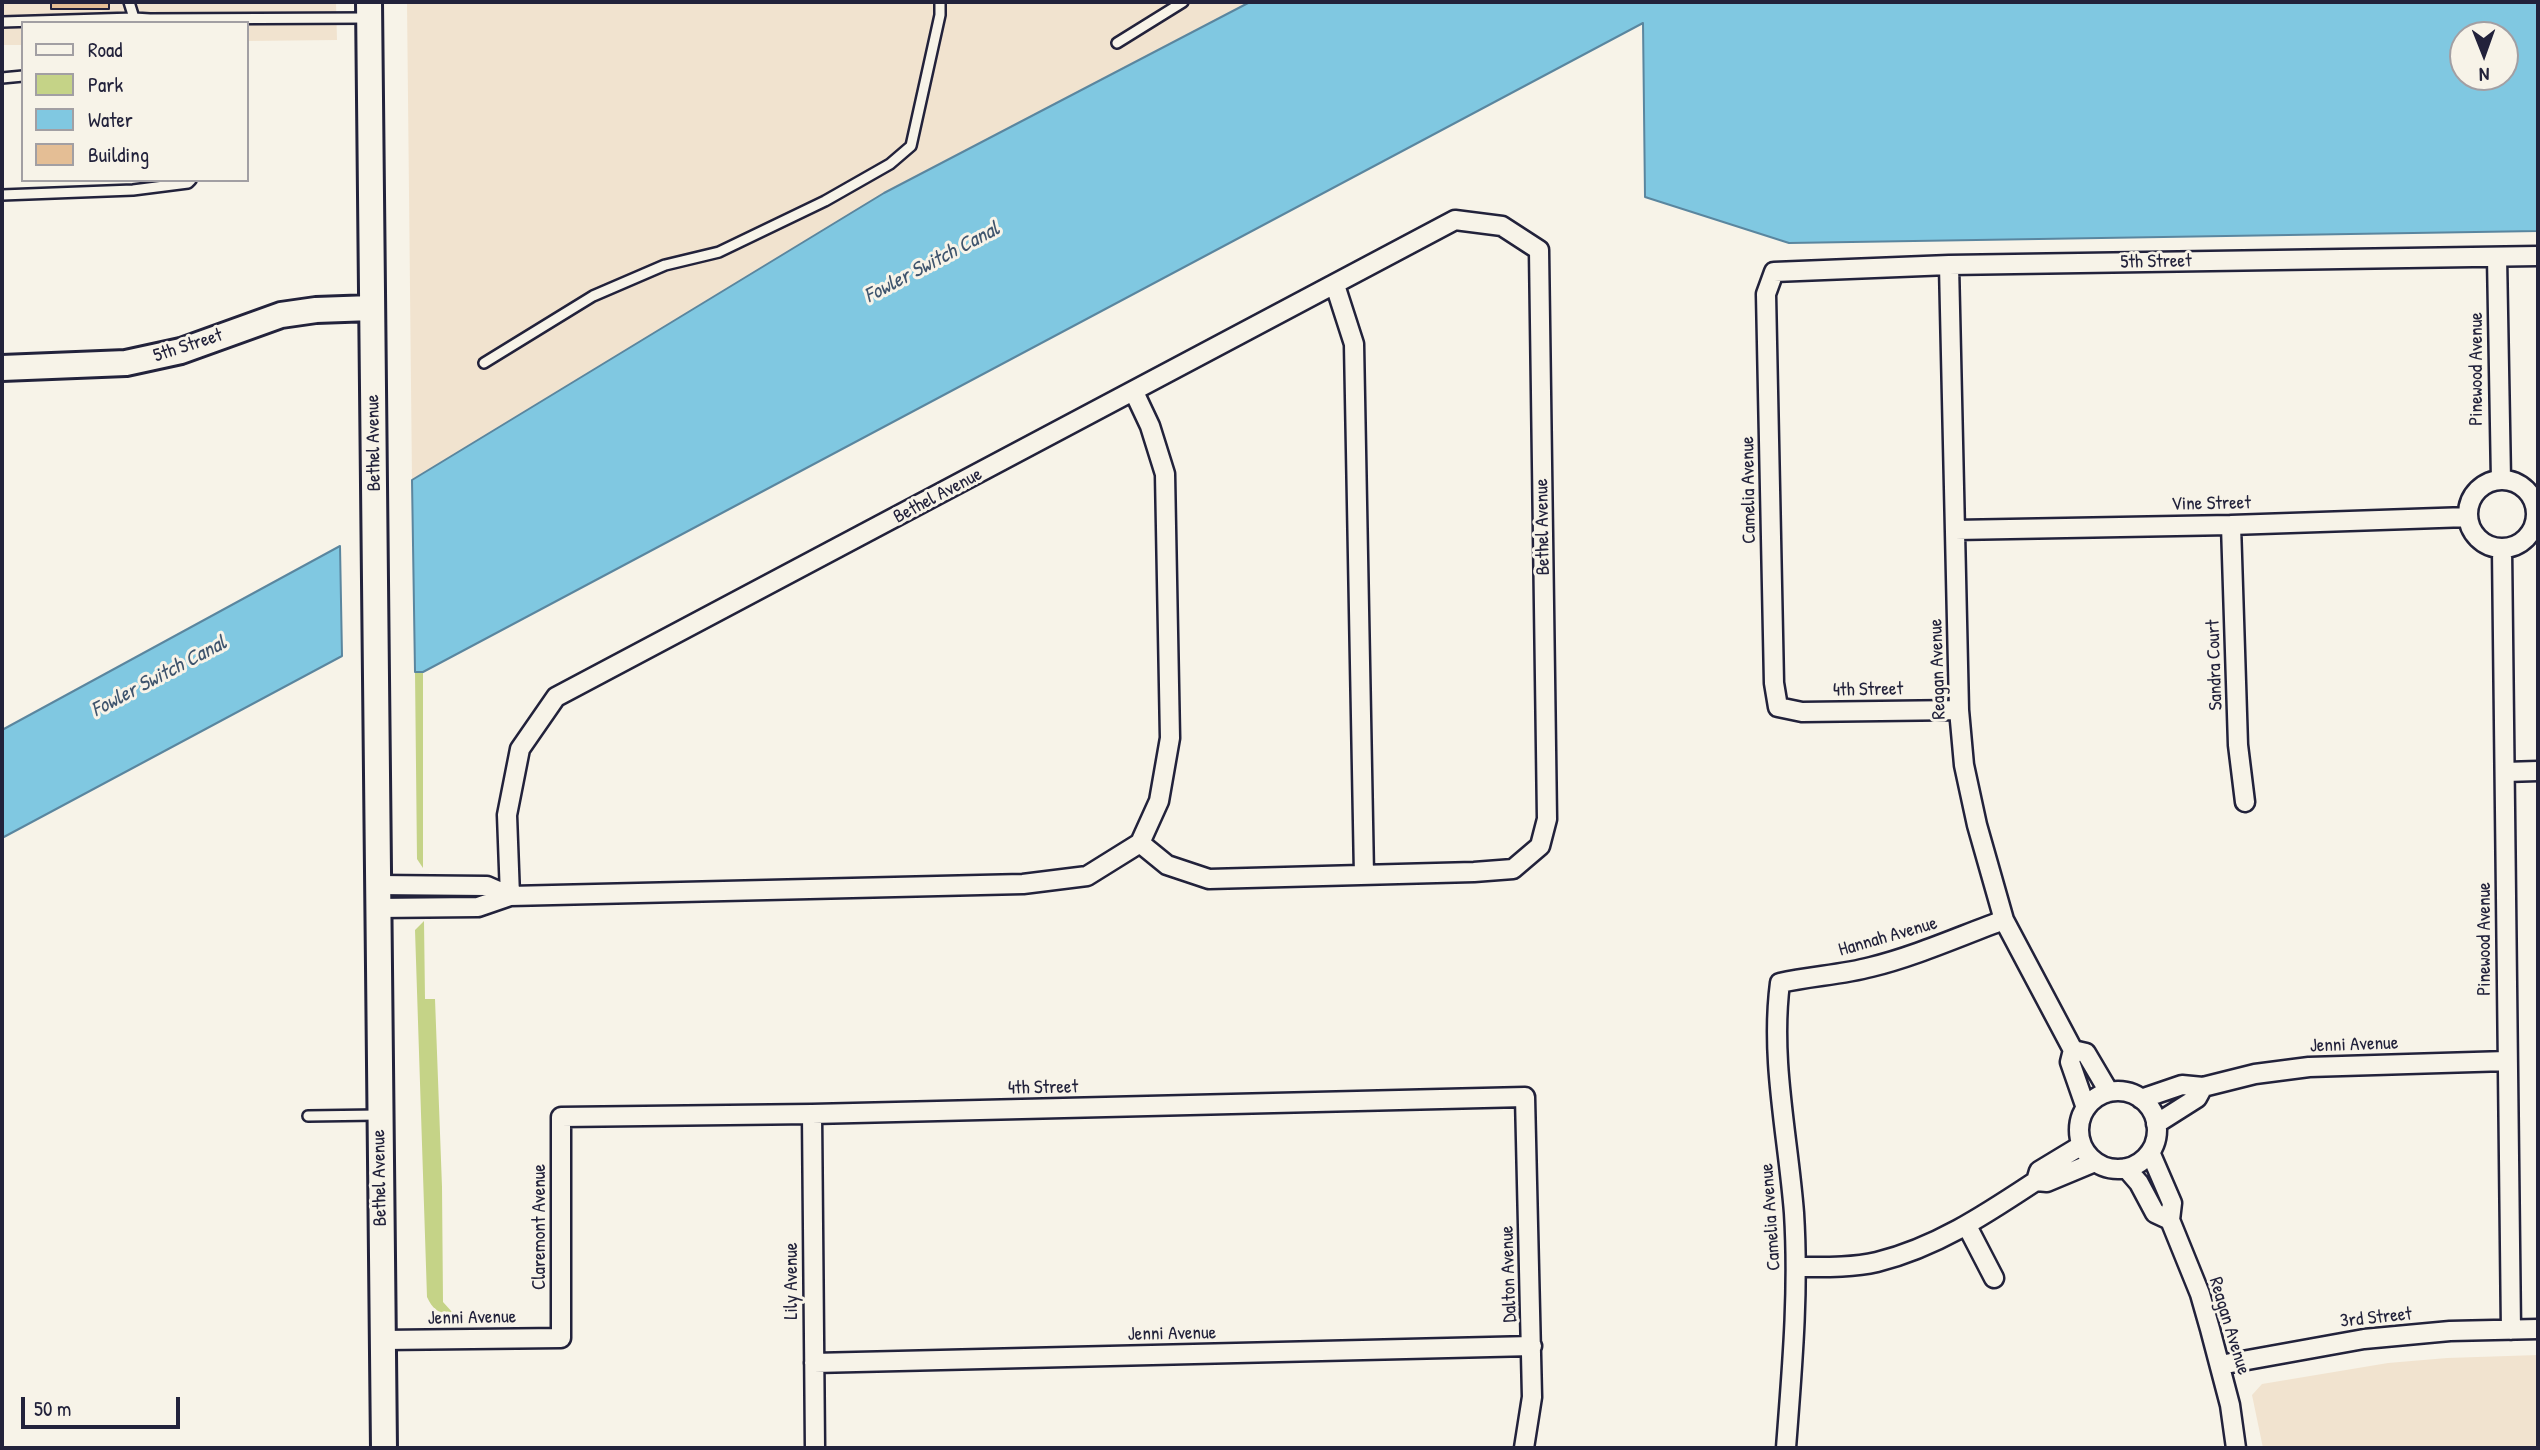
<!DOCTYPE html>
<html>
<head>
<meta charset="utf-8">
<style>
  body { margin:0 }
  #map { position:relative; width:2540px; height:1450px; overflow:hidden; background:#f7f3e8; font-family:"Patrick Hand",sans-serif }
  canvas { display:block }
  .frame { position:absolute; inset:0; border:4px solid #22223b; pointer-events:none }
  .legend { position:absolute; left:21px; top:21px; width:228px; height:161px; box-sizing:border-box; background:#f7f3e8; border:2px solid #a29fa3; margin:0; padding:9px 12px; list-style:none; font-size:21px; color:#22223b }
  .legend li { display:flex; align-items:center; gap:14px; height:35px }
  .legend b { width:35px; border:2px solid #a29fa3 }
  .north { position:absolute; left:2449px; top:21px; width:70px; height:70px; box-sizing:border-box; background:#f7f3e8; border:2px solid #a29fa3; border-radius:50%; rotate:179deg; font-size:19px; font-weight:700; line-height:28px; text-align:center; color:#22223b }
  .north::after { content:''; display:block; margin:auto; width:24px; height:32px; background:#22223b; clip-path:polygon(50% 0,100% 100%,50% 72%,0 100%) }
  .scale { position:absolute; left:21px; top:1397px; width:159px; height:32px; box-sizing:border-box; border:4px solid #22223b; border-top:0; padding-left:9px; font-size:21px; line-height:24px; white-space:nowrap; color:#22223b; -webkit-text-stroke:5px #f7f3e8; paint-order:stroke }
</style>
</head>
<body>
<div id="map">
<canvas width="2540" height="1450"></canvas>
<div class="frame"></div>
<ul class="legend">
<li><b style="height:9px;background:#f7f3e8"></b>Road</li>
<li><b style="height:19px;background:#c5d387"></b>Park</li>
<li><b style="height:19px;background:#80c8e1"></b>Water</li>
<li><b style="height:19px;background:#e4be95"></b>Building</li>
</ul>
<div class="north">N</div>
<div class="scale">50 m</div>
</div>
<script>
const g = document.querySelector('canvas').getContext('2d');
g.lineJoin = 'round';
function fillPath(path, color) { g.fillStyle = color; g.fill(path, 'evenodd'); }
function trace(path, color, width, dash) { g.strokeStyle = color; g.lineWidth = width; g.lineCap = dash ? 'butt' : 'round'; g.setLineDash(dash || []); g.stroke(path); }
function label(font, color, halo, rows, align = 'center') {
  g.font = font + ' "Patrick Hand",sans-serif'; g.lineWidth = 6; g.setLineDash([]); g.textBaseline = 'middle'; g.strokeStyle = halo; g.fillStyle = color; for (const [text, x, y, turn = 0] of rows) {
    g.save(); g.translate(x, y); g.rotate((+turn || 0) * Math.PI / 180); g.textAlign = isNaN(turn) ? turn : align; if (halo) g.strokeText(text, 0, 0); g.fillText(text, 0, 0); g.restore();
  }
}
fillPath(new Path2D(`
  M2 2H336L337 40 247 41V23H23V45H2Z
  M407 2H1250L884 193 412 480Z
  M2538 1355V1448H2263L2252 1395 2262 1384 2388 1363 2447 1358Z`), '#f1e3cf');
fillPath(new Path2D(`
  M415 672H423V868L417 859Z
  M424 921 425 999H435L442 1187 443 1302 453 1313C439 1314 433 1310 427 1297L415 930Z`), '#c5d387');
const water = new Path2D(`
  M1250 2H2538V231L1789 243 1645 197 1643 23 423 672H415L412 480 884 193ZM2463 35H2505V77H2463Z
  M340 546 342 656 2 838V730Z`);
fillPath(water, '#80c8e1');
trace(water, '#5a869f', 2);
const building = new Path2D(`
  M51 2H109V9H51Z`);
fillPath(building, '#e4be95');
trace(building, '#22223b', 2);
const lane = new Path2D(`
  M129 2 134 18 150 19 367 18
  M2 22 134 18 133 20
  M1117 43 1183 2
  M2 78 23 76
  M2 195 133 190 188 183 191 180
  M484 363 593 296 665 265 719 252 825 201 890 164 911 146 940 15V2
  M308 1116 378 1115`);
const street = new Path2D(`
  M2497 257 2501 480
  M1949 265 1959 710 1964 765 1977 825 2004 920 2073 1050 2070 1062 2086 1108
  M1335 285 1354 344 1364 875
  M2468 514a34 34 0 1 1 68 0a34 34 0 1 1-68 0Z
  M2231 525 2238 745 2245 802
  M1955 530 2231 525 2468 517
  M2502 549 2511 1330
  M1959 710 1802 712 1778 707 1774 683 1766 294 1774 272 1949 265 2538 256
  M2505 772 2538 771
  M377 885 487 886 510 896
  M510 896 507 815 520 749 556 697 1455 220 1502 226 1539 250 1547 819 1540 846 1513 869 1474 872 1209 879 1167 865 1140 843
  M377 908 478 907 510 896 1023 884 1087 876 1140 843 1159 801 1170 738 1165 474 1150 426 1134 392
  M2073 1050 2086 1053 2109 1092
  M2079 1130a39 39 0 1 1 78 0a39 39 0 1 1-78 0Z
  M2141 1099 2182 1085 2203 1087 2255 1074 2309 1067 2507 1061
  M812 1114 815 1448
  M2156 1124 2197 1098 2203 1087
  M2150 1152 2172 1203 2170 1220 2200 1294 2210 1329 2230 1405 2236 1448
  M2126 1168 2139 1183 2155 1213 2170 1220
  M2036 1181 2047 1182 2095 1162
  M1967 1226 1994 1278
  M1796 1267C1823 1267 1851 1268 1877 1262 1937 1247 1986 1214 2036 1181L2039 1171 2082 1145
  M383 1340 561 1338V1117L812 1114 1525 1097 1532 1397 1524 1448
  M814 1363 1532 1346
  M2220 1365 2364 1339 2450 1331 2538 1329
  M1786 1448C1792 1369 1799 1292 1794 1213 1788 1136 1770 1060 1780 983 1810 976 1841 975 1871 967 1916 956 1960 936 2004 920`);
const secondary = new Path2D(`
  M369 2 384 1448
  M2 368 126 363 181 351 281 315 316 310 372 308`);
trace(lane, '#22223b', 14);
trace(street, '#22223b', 23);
trace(secondary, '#22223b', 30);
trace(lane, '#f7f3e8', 9);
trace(street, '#f7f3e8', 18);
trace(secondary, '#f7f3e8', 24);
label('19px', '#22223b', '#f7f3e8', [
  ["5th Street",2156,262,-1],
  ["5th Street",188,346,-18],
  ["Pinewood Avenue",2477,369,-90],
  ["Bethel Avenue",374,443,-91],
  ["Camelia Avenue",1749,490,-91],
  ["Bethel Avenue",938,496,-28],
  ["Vine Street",2211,504,-1],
  ["Bethel Avenue",1543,527,-91],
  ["Sandra Court",2215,665,-92],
  ["Reagan Avenue",1938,669,-92],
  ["4th Street",1868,690,-1],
  ["Hannah Avenue",1888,937,-16],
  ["Pinewood Avenue",2485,939,-90],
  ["Jenni Avenue",2354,1045,-2],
  ["4th Street",1043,1088,-1],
  ["Bethel Avenue",380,1178,-91],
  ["Camelia Avenue",1771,1217,-94],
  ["Claremont Avenue",540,1227,-90],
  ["Dalton Avenue",1509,1274,-92],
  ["Lily Avenue",792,1281,-90],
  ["Jenni Avenue",472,1318,-1],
  ["3rd Street",2376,1318,-6],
  ["Reagan Avenue",2229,1326,73],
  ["Jenni Avenue",1172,1334,-1]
]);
label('italic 21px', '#3e546d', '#f7f3e8', [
  ["Fowler Switch Canal",932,263,-28],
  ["Fowler Switch Canal",159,677,-28]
]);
</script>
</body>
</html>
